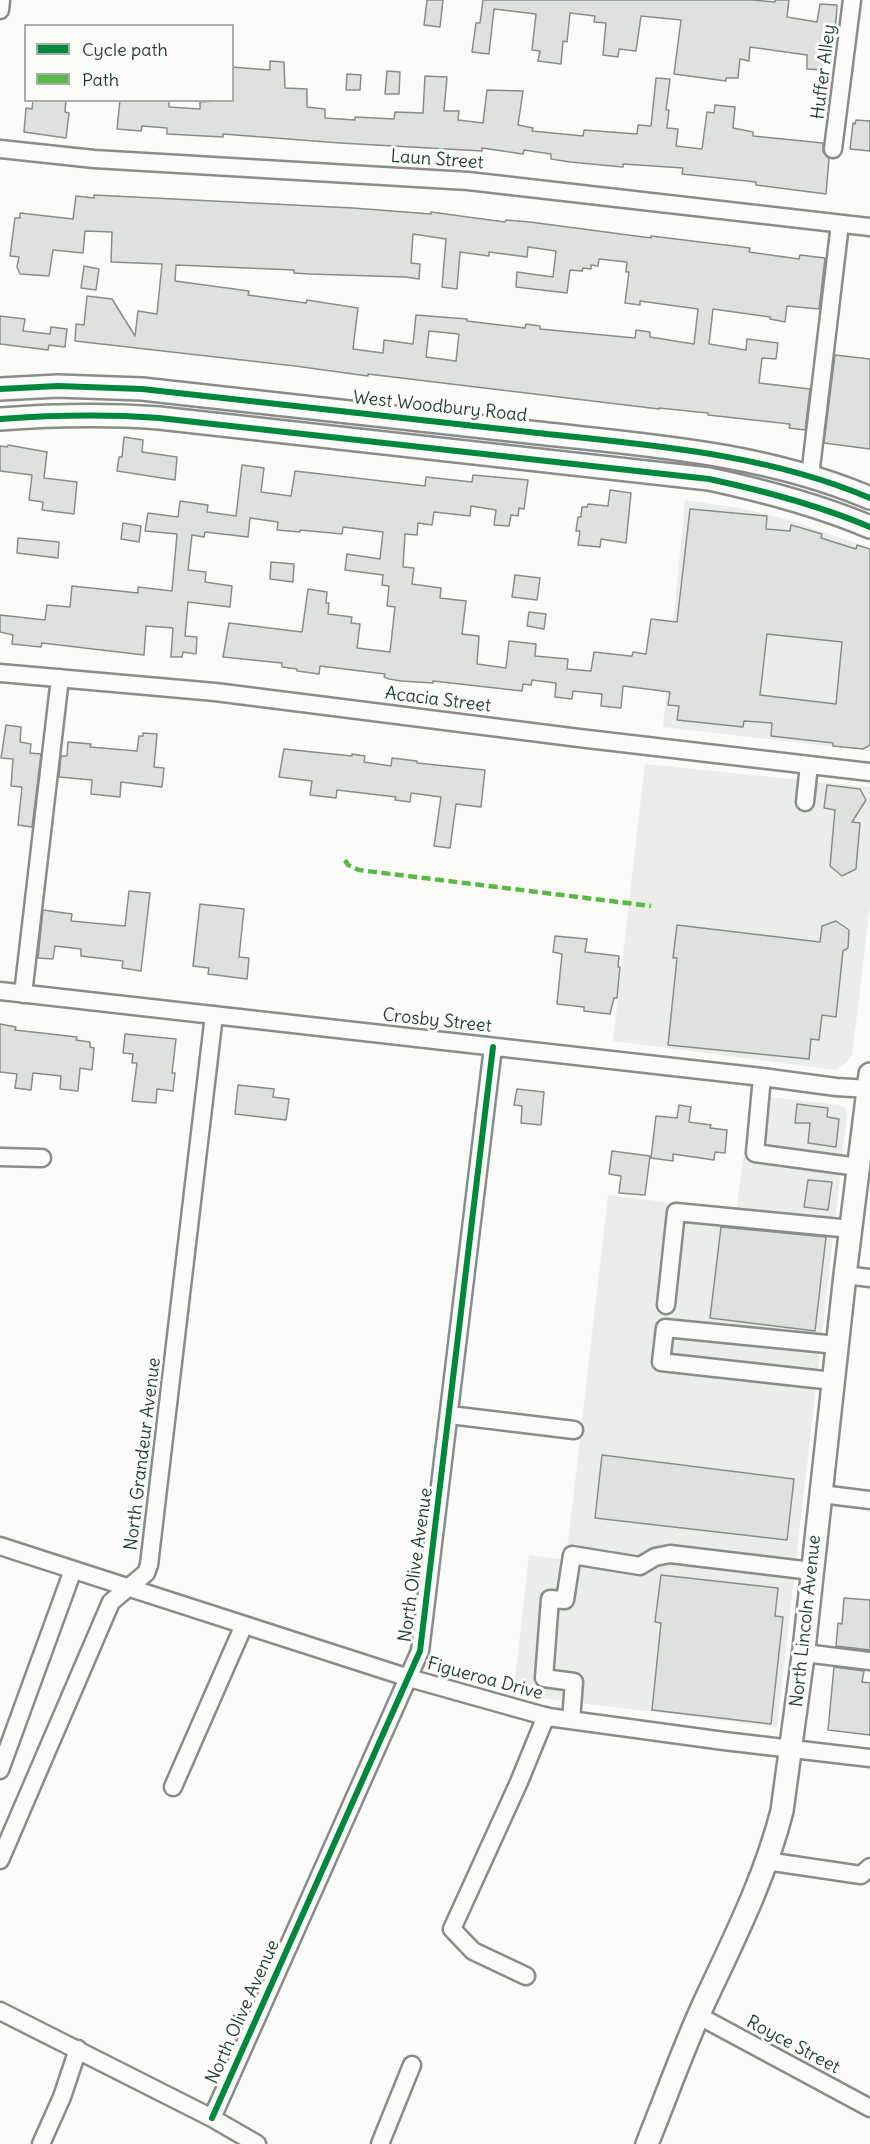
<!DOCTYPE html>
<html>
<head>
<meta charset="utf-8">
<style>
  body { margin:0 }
  #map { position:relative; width:870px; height:2144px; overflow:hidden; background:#fcfbf8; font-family:Delius,sans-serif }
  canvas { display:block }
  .legend { position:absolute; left:24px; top:24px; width:210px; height:78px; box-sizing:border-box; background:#fdfcf7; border:2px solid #a4b0a9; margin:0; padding:8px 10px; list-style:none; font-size:18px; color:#1f3d34 }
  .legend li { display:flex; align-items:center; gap:12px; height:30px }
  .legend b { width:30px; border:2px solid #a4b0a9 }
</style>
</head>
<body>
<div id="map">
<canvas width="870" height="2144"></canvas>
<ul class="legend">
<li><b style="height:8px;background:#00873e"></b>Cycle path</li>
<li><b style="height:8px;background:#58b947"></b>Path</li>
</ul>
</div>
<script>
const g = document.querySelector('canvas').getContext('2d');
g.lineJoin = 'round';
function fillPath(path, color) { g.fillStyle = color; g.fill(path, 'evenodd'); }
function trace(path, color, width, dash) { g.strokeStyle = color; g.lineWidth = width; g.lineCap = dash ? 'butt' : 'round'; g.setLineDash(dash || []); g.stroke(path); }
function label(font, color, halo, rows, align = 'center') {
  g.font = font + ' Delius,sans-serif'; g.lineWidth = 6; g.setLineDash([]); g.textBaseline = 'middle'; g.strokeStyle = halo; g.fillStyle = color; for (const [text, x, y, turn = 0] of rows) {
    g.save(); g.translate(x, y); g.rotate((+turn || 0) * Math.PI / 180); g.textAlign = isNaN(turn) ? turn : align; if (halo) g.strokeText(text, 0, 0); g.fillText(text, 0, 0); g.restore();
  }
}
fillPath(new Path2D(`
  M685 500 739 508 786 519 870 548V751L663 727Z
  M645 764 870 787V908L852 1055 846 1063 836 1070 613 1041Z
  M752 1095 840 1105 846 1109 847 1116 777 1727 547 1699 514 1688 529 1555 566 1560 608 1195 736 1211Z`), '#ebede8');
const building = new Path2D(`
  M427 0H443L440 27 424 25Z
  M483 0H753L775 2V0H789L787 17 817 22 820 4 837 5V9L834 41H828V44H825L822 70 807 69V55L750 47 749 61 740 59 738 78H726V81L674 74 681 20 641 16 636 51 619 49 618 57 603 55 606 23 594 22 595 16 570 13 567 42 563 41 561 64 538 61 540 51 532 50 536 14 494 9 489 54 472 52 476 23H480Z
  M270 61 284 62 285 88 307 89V107L325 109V118L355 120V117L394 119 395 112 423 113 425 76 447 77 444 111H459L458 120 483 123 487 90 523 91 518 125 533 128 532 131 583 136 584 130 637 134 638 125 651 126 656 78 670 79 666 110H669L667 128 678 129 676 146 702 149 707 112 714 113 715 105 735 107 733 128 753 132V136L823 143V152L829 159 826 194 756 185V182L682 174 683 168 623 164V167L570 162 551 159V154L524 150 523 154 482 148V151L340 143 223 134V137L167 134V128L142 126 141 131 117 129 120 100H169V107L200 109V102L232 100V67L270 70Z
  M387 71 400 72 399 94H385Z
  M347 74 361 75 360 90H346Z
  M33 100H66L65 112 69 113 66 138 24 132 26 108 32 109Z
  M856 120 870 121V151L850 149 853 123 855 124Z
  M94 195 353 208 431 214V212L505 222 506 220 530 222 651 238V236L750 248 749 252 799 259 800 255 825 258 819 309 787 306 785 322 770 319V317L713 309 709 344 746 350 747 339 778 343 776 359 762 358 759 383 810 389 805 430 789 428 790 424 708 415V413L659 408V409L368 374V376L295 366 75 341 76 324 84 325 87 296 112 299 135 336 138 311 157 314 162 264 111 262 112 232 85 231 83 253 53 250 49 276 20 274 17 267 19 257 10 256 15 218H20V213L73 219 76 196 94 198ZM413 234 446 239 442 287 457 289 460 252 489 256V252L527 257 528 247 556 251 553 277 517 272 516 287 567 293 570 270 582 271 583 268 591 269V265L598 266 599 259 627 262 626 272H629L625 303 640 305V301L698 309 694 344 650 337V332L636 330 635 338 540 329V326L526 324 525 328 467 321V319L416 315 413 344 384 340 383 353 353 349 358 308 307 300 306 303 248 295 249 291 175 281 176 265 294 270V273L309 274 405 277 419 279 420 264 411 263ZM429 331 459 334 456 361 426 357Z
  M84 266 99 269 96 290 81 288Z
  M0 316 25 319 23 331 50 334 51 327 67 329 65 347 49 345 48 350 0 344Z
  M835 355 870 359V449L824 443Z
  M124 437 143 440 142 452 177 457 175 480 117 471 119 457H122Z
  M8 445 47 452 44 478 77 482 74 514 42 510 43 502 29 500 32 475 0 471V446L7 447Z
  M242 465 264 468 261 492 291 496 295 471 425 486 426 477 472 482 473 475 528 480 524 509 519 508 518 516 511 515 509 526 494 525 496 510 471 506 470 516 434 512 432 525 418 523 417 535 405 534 403 567 414 568 412 584 441 588 440 598 466 601 462 634 479 636 477 664 506 668 509 641 536 644 535 656 568 659 567 669 591 671 594 652 630 656H632L633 652 646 654 651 619 677 622 690 509 767 516 766 529 790 531 791 525 822 534 821 538 856 549 857 545 870 549V745L863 749 833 746V743L771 736 772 723 744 721 743 727 677 720 679 706 668 705 670 692 623 686 621 708 601 706 602 694 573 691 572 699 555 697 556 683 532 680 531 685 523 684 522 691 433 681V683L401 681 389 679 384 677 385 674 320 666 319 674 297 671V669L282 667V663L223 657 229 623 302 632 308 589 327 592 326 603H329L328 614 352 617 351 623 360 624 357 648 390 652 395 607 387 606 389 586 382 585 383 575 345 570 347 554 380 559 383 532 343 527 342 534 300 530V532L277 530 278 522 250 518 248 537 205 532 204 537 192 535 188 570 206 572 205 582 232 586 230 607 188 602 185 636 197 637 196 654 183 652 182 657H171L173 628 146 626 144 655 42 643 41 647 12 644 13 635 0 632V615L45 620 47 605 70 607 72 586 138 593V587L172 591 177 534 145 531 148 513 178 517 180 501 208 505 207 512 236 516ZM767 634 842 642 836 704 760 695Z
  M610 490 631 493 626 543 601 539 600 547 578 545 580 531H576L578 517H581L582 507H587L588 504 608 506Z
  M123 523 141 526 139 542 121 539Z
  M18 538 59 542 58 558 17 553Z
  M271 562 294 564 293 582 270 579Z
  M515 575 540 578 537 600 512 597Z
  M529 612 546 614 544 629 527 626Z
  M6 725 21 727 20 742 31 744 30 753 41 754 32 827 18 825 22 787 11 786 13 759 1 758Z
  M143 733 157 734 154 767 164 768 162 787 121 782 120 797 91 794 92 780 59 777 61 756H67L68 742 91 744 90 747 137 751 139 736H143Z
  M284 749 352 756V754L365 756 364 762 391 766 392 758 417 761V763L485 770 481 807 456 804 450 848 434 846 441 797 411 793 410 802 395 800 396 797 337 790 336 798 310 795 312 781 279 777Z
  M827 785 860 789 866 800 852 822 860 823 856 869 842 876 830 866 835 810 824 808Z
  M129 891 150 893 141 971 122 968 123 961 81 956V949L55 946 53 959 38 958 43 910 72 914 71 921 125 926Z
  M200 904 244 909 239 957 249 958 247 979 208 974 209 968 193 966Z
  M836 921 849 930 848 948 843 951 836 1017 822 1015 819 1040 811 1039 809 1059 668 1045 677 958H673L677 925 820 942 822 926Z
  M555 936 587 939 585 952 619 956 618 967H620L617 998H614L610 1014 584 1011V1007L557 1004 562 954 553 952Z
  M0 1024 16 1027 15 1030 77 1037 76 1040 90 1042V1047L94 1048 92 1070 80 1068 78 1091 60 1089 61 1076 33 1073 31 1090 15 1088 17 1074 0 1072Z
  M125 1034 176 1039 172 1073H175L173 1091 157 1089 156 1103 132 1101 137 1063H132L133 1054 123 1053Z
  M238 1085 274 1089 273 1097 289 1099 286 1120 235 1114Z
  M517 1089 544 1092 541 1125 521 1123 522 1106 514 1105Z
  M797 1104 828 1108 827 1117 839 1119 836 1147 808 1143 810 1123H795Z
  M679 1105 691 1107 689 1122 711 1125 710 1128 727 1130 725 1153 715 1152 714 1160 673 1154V1161L651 1158 656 1116 677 1118Z
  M612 1151 650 1156 645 1195 619 1193 621 1176 609 1174Z
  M808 1180 832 1182 828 1210 804 1207Z
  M721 1227 826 1237 815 1331 710 1318Z
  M602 1455 794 1479 787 1540 595 1518Z
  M661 1575 778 1588 775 1616 783 1617 771 1724 652 1710 661 1623 655 1622Z
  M844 1598 870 1600V1650L836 1646 838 1623 842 1624Z
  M834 1667 864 1671 862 1682 870 1683V1735L828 1730Z`);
fillPath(building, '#dfe1de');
trace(building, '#888d8a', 1.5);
const minor = new Path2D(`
  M0 10 1 0
  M0 149 94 159 468 181 870 227
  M833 149 852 0
  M810 476 840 224
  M0 673 215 692 579 738 870 772
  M805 802 809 765
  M0 991 762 1077 836 1087 870 1089
  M23 994 60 678
  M762 1077 755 1153 858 1167
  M0 1157 42 1158
  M845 1275 870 1278
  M666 1305 676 1212 851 1229
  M833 1381 661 1362 665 1328 837 1345
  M450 1415 574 1430
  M821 1494 870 1500
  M0 1546 409 1678 548 1717 724 1741 870 1758
  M804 1653 870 1661
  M571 1720 574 1682 544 1678 550 1599 565 1600 572 1555 640 1566 655 1557 670 1554 812 1571
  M0 1770 73 1570
  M173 1787 244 1625
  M0 1860 111 1602 146 1573 149 1565 214 1015
  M766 1861 861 1875 870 1867
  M526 1976 473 1951 452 1929 519 1782 546 1716
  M0 2011 212 2118 257 2144
  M699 2016 870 2108
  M212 2118 420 1651 493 1047
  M41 2144 62 2097 78 2049
  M380 2144 412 2065`);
const major = new Path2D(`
  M0 389 58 386 142 389C271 403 400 417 529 432 644 445 762 452 870 498
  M0 419C54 415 105 414 159 418L709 479C765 491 818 505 870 527
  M647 2144C666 2097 683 2049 704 2003 733 1941 765 1878 782 1811L804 1649 845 1275 870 1074`);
trace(minor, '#888d8a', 21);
trace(major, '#888d8a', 26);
trace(minor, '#fbfbf9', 16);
trace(major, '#fbfbf9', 21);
trace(new Path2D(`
  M345 860 348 865 359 870 651 906`), '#58b947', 4.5, [9, 4.5]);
trace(new Path2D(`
  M0 389 58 386 142 389C271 403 400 417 529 432 644 445 762 452 870 498
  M0 419C54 415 105 414 159 418L709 479C765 491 818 505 870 527
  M212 2118 420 1651 493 1047`), '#00873e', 6);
label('18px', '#1f3d34', '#fdfcf7', [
  ["Huffer Alley",824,72,-83],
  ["Laun Street",437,160,4],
  ["West Woodbury Road",440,407,6],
  ["Acacia Street",438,700,7],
  ["Crosby Street",437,1021,6],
  ["North Grandeur Avenue",143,1454,-83],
  ["North Olive Avenue",416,1565,-82],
  ["North Lincoln Avenue",806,1621,-84],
  ["Figueroa Drive",485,1679,15],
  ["North Olive Avenue",243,2012,-66],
  ["Royce Street",793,2045,28]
]);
</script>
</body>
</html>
